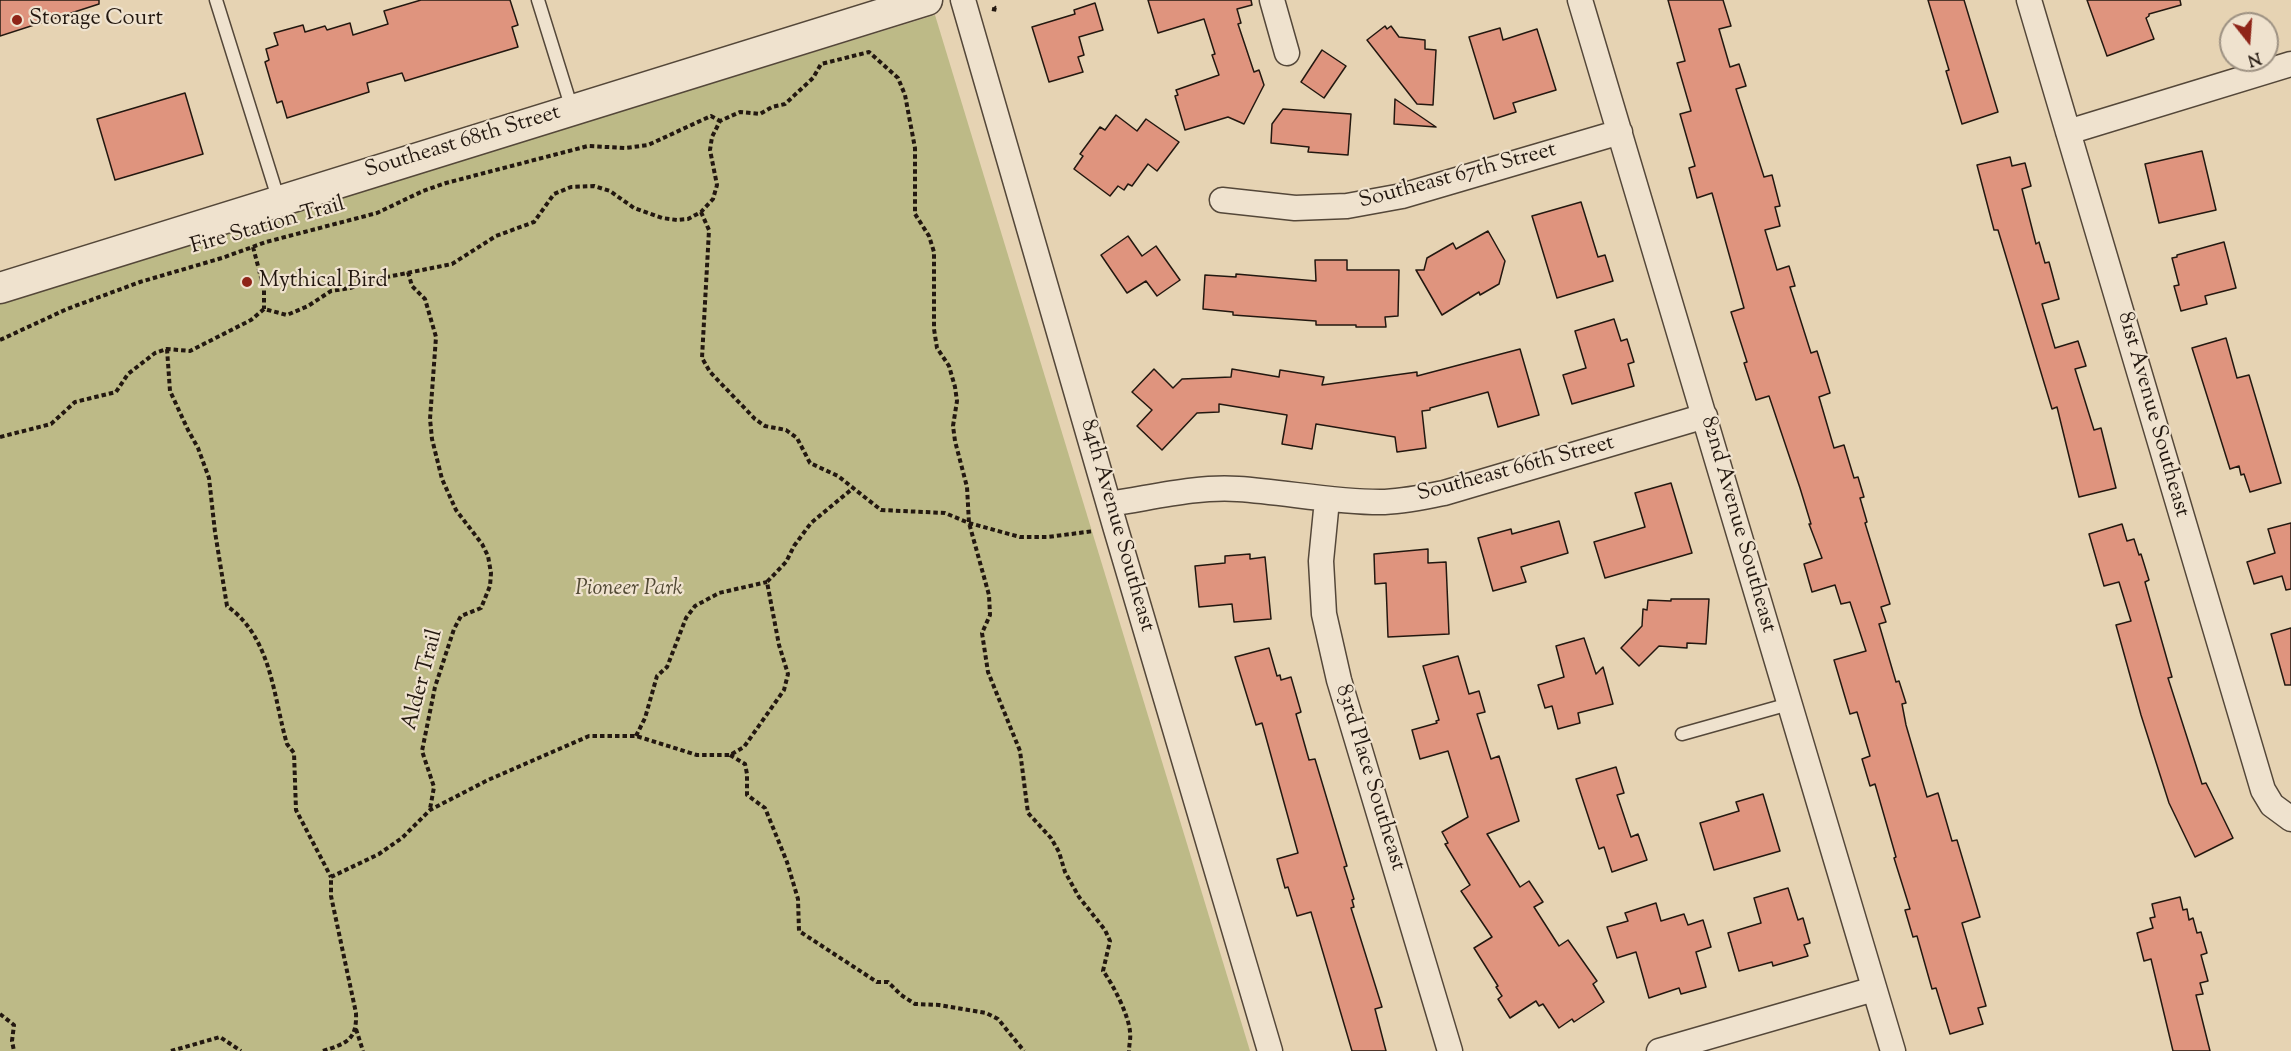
<!DOCTYPE html>
<html>
<head>
<meta charset="utf-8">
<style>
  body { margin:0 }
  #map { position:relative; width:2291px; height:1051px; overflow:hidden; background:#e6d3b3; font-family:"Sorts Mill Goudy",serif }
  canvas { display:block }
  .north { position:absolute; left:2219px; top:12px; width:60px; height:60px; box-sizing:border-box; background:#efe2ce; border:2px solid #9d9182; border-radius:50%; rotate:163deg; font-size:16px; font-weight:700; line-height:24px; text-align:center; color:#231810 }
  .north::after { content:''; display:block; margin:auto; width:21px; height:27px; background:#8f2418; clip-path:polygon(50% 0,100% 100%,50% 72%,0 100%) }
</style>
</head>
<body>
<div id="map">
<canvas width="2291" height="1051"></canvas>
<div class="north">N</div>
</div>
<script>
const g = document.querySelector('canvas').getContext('2d');
g.lineJoin = 'round';
function fillPath(path, color) { g.fillStyle = color; g.fill(path, 'evenodd'); }
function trace(path, color, width, dash) { g.strokeStyle = color; g.lineWidth = width; g.lineCap = dash ? 'butt' : 'round'; g.setLineDash(dash || []); g.stroke(path); }
function label(font, color, halo, rows, align = 'center') {
  g.font = font + ' "Sorts Mill Goudy",serif'; g.lineWidth = 4.5; g.setLineDash([]); g.textBaseline = 'middle'; g.strokeStyle = halo; g.fillStyle = color; for (const [text, x, y, turn = 0] of rows) {
    g.save(); g.translate(x, y); g.rotate((+turn || 0) * Math.PI / 180); g.textAlign = isNaN(turn) ? turn : align; if (halo) g.strokeText(text, 0, 0); g.fillText(text, 0, 0); g.restore();
  }
}
fillPath(new Path2D(`
  M935 15 1250 1051H0V302Z`), '#bdba87');
const building = new Path2D(`
  M0 0H99V4L0 36Z
  M421 0H510L518 25 512 27 518 47 405 81 402 73 367 83 369 92 287 118 282 101 277 103 265 62 269 60 266 49 278 45 274 33 303 25 305 32 325 26 327 30 350 23 353 35 388 24 384 11Z
  M1148 0H1251L1252 5 1237 9 1241 23 1238 24 1254 72 1259 70 1264 85 1244 124 1228 117 1185 130 1175 96 1178 95 1176 90 1219 75 1212 55 1215 54 1204 19 1158 33Z
  M1668 0H1723L1731 26 1719 29 1730 67 1739 64 1746 86 1736 89 1764 177 1772 175 1780 206 1775 207 1780 226 1765 230 1777 270 1789 266 1795 286 1790 287 1811 353 1817 351 1830 393 1819 397 1834 448 1844 445 1854 478 1858 477 1864 497 1860 498 1867 522 1865 523 1890 604 1881 607 1886 622 1879 624 1896 682 1899 681 1906 703 1902 704 1906 725 1927 797 1938 793 1952 841 1957 840 1980 917 1962 923 1986 1006 1978 1008 1983 1024 1950 1034 1936 988 1932 989 1917 936 1913 937 1905 910 1910 909 1894 858 1896 857 1875 784 1870 786 1862 759 1870 756 1857 712 1850 714 1834 660 1866 651 1850 602 1841 604 1835 585 1812 592 1804 564 1822 558 1809 524H1811L1800 488 1769 396 1756 400 1744 363 1747 362 1731 312 1744 308 1712 193 1697 198 1689 168 1695 166 1680 114 1691 111 1677 63 1685 61Z
  M1928 0H1964L1998 112 1962 124 1946 71 1949 70Z
  M2087 0H2180L2181 5 2149 14V16L2146 18 2154 39 2107 56Z
  M1095 3 1103 30 1079 37 1084 55 1078 57 1083 72 1049 82 1032 27 1075 14 1074 10Z
  M1385 26 1387 29 1391 26 1399 37 1425 40V49L1436 50 1433 105 1417 104 1367 40Z
  M1500 28 1503 40 1537 29 1556 90 1513 103 1516 112 1494 119 1469 37Z
  M1322 50 1346 66 1324 98 1301 82Z
  M185 93 203 154 115 180 97 119Z
  M1395 99 1436 127 1394 124Z
  M1283 109 1351 114 1348 155 1308 152 1309 147 1271 143 1272 124Z
  M1116 115 1137 131 1146 119 1179 142 1157 171 1148 164 1132 186 1128 184 1124 190 1118 186 1110 196 1074 169 1083 156 1080 154 1100 127 1105 130Z
  M2202 151 2216 210 2159 223 2145 164Z
  M2010 157 2012 166 2025 163 2031 186 2022 189 2036 244 2039 242 2045 263 2049 262 2059 299 2042 304 2055 348 2078 341 2086 366 2075 369 2094 430 2101 428 2116 488 2079 497 2057 407 2052 409 1998 230H1994L1977 165Z
  M1581 202 1598 257 1605 255 1613 281 1557 298 1532 216Z
  M1488 231 1505 261 1499 284 1480 295 1479 292 1442 315 1416 270H1424L1427 258 1453 243 1456 249Z
  M1128 236 1142 256 1156 246 1180 280 1157 296 1146 281 1127 293 1101 255Z
  M2224 242 2236 288 2205 296 2207 304 2181 311 2174 286 2179 285 2172 258 2177 257V255Z
  M1315 260H1347V270H1399L1398 316 1385 317 1386 327H1356V325H1316V321L1233 315V312L1203 309 1205 275 1236 277V274L1316 281Z
  M1614 319 1621 341 1627 339 1634 362 1628 364 1634 386 1572 404 1563 375 1586 368 1575 331Z
  M2226 338 2237 378 2249 375 2281 483 2250 492 2244 474 2241 475 2239 466 2230 469 2192 348Z
  M1520 349 1539 415 1498 427 1488 392 1430 408V410L1422 411 1426 448 1397 452 1395 437 1316 424 1312 449 1282 444 1287 415 1219 404V412L1197 413 1162 450 1137 426 1152 410 1132 392 1154 369 1173 388 1182 379 1231 377 1232 369 1279 377 1280 370 1324 377 1322 385 1417 372V376Z
  M1671 483 1692 553 1605 578 1594 542 1645 527 1635 493Z
  M1559 521 1568 553 1521 567 1526 582 1493 591 1478 538 1511 529 1512 534Z
  M2291 523V589L2286 590 2282 576 2254 584 2247 562 2275 553 2268 529Z
  M2122 524 2127 541 2134 539 2139 555 2141 554 2149 580 2145 582 2172 677 2168 678 2202 784 2206 783 2233 838 2195 857 2169 803 2141 715 2116 625 2131 621 2119 582 2104 586 2089 534Z
  M1428 549V563L1446 562 1449 634 1388 637 1386 583 1375 584 1374 554Z
  M1250 554V559L1265 557 1271 619 1234 622 1232 604 1199 607 1195 566 1225 563V556Z
  M1671 599H1709L1706 644 1687 643V648L1659 646 1639 666 1621 648 1642 626 1643 609 1647 610 1648 600 1671 601Z
  M2291 628V685H2285L2271 634Z
  M1584 638 1596 674 1603 667 1613 704 1578 713 1580 723 1558 729 1552 706 1545 708 1538 685 1564 677 1556 646Z
  M1269 648 1277 676 1280 675 1281 680 1291 677 1301 712 1296 714 1309 760 1315 759 1347 866 1344 867 1354 899 1352 900 1354 907 1351 908 1382 1007 1375 1009 1386 1051H1352L1311 912 1297 916 1288 887 1285 888 1277 859 1298 853 1262 723 1256 725 1235 657Z
  M1458 656 1469 694 1479 691 1485 712 1477 714 1491 759 1499 756 1519 821 1487 834 1520 887 1529 881 1543 902 1534 907 1559 946 1568 940 1597 981 1593 984 1604 1002 1574 1022 1572 1019 1559 1028 1543 1004 1539 1006 1536 1001 1510 1018 1498 999 1502 996 1496 987 1498 986 1474 948 1492 937 1461 891 1470 885 1445 844 1448 843 1442 832 1468 817 1448 751 1420 759 1412 730 1437 723 1436 721 1439 720 1423 666Z
  M1616 767 1624 793 1617 795 1631 837 1638 834 1647 860 1612 872 1604 847 1599 849 1576 779Z
  M1763 794 1780 851 1714 870 1700 823 1739 811 1736 802Z
  M1788 888 1798 920 1803 918 1810 943 1804 945 1808 956 1773 966 1772 962 1739 971 1728 933 1761 923 1754 898Z
  M2180 897 2183 910 2187 909 2189 920 2193 918 2197 933 2201 932 2207 953 2201 955 2208 981 2200 983 2203 994 2196 995 2210 1051H2173L2151 959 2144 961 2137 933 2153 928 2150 918 2155 917 2152 904Z
  M1656 903 1661 921 1684 914 1688 925 1703 920 1711 947 1696 952 1706 987 1681 994 1679 988 1649 998 1636 952 1617 958 1607 927 1628 921 1625 913Z`);
fillPath(building, '#df947e');
trace(building, '#231810', 1.5);
const service = new Path2D(`
  M216 0 279 201
  M538 0 572 109
  M1682 734 1789 704`);
const minor = new Path2D(`
  M963 0 1115 526 1270 1051
  M1272 0 1287 53
  M1580 0 1893 1051
  M2029 0 2263 790 2272 805 2291 819
  M2068 132 2291 64
  M1222 200 1295 208 1347 206 1402 196 1620 132
  M1327 500 1321 561 1324 614 1339 680 1450 1051
  M1109 504C1151 498 1196 486 1238 489 1285 492 1332 502 1380 502 1402 502 1423 497 1444 493L1705 416
  M1659 1051 1874 989`);
const tertiary = new Path2D(`
  M0 288 927 0`);
trace(service, '#544739', 15);
trace(minor, '#544739', 27);
trace(tertiary, '#544739', 33);
trace(new Path2D(`
  M992 9 997 10 994 7
  M701 212 709 230 702 358 710 372 755 419 765 426 786 430 797 438 810 463 838 476 881 510 945 513 969 523 1020 537H1048L1094 531
  M253 247 264 289V309
  M408 272 412 286 425 299 436 337 430 419 432 439 442 479 456 510 482 544 488 556 491 573 490 586 481 608 461 616 454 629 435 687 422 751 434 787 430 809
  M0 340 67 309 140 282 222 258 266 242 377 213 423 191 446 183 588 146 626 148 648 145 711 116 720 121
  M167 349 170 391 188 430 198 448 209 478 215 532 227 606C272 638 273 696 287 744L294 753 296 810 331 877
  M0 437 51 424 75 402 116 392 128 374 155 353 167 349 190 351 251 320 264 309 287 315 308 306 331 291 350 288 372 280 452 264 496 236 534 222 554 194 571 187 594 186 610 191 634 208 662 218 677 220 688 219 701 212 713 199 717 185 710 150 712 137 720 121 740 112 760 114 772 107 785 104 813 78 821 64 869 52 898 78 905 95 915 148V214L929 236 934 252V329L937 348 949 366 955 387 957 401 953 426 955 441 967 487 969 523 989 595 990 615 982 633 988 672 1020 751 1028 813 1051 838 1059 852 1065 872 1079 897 1105 930 1110 941 1103 971C1113 984 1129 1016 1130 1032 1131 1038 1129 1045 1129 1051
  M636 736 645 718 657 676 667 667 686 618 695 606 719 593 767 582
  M730 755 745 764 747 774V795L765 808 787 862 798 899 799 931 877 982H888L901 995 915 1004 939 1005 986 1013 998 1019 1024 1051
  M0 1014 14 1025 12 1041 14 1051
  M356 1029 363 1051
  M171 1051 220 1037 241 1051
  M323 1051C347 1043 357 1040 356 1013L331 896V877L379 854 402 838 430 810 488 780 589 736H636L697 755H730L744 747 784 690 788 674 779 645 767 582 786 562 794 546 811 523 852 489`), '#231810', 4, [4.5, 3]);
trace(service, '#efe2ce', 12);
trace(minor, '#efe2ce', 24);
trace(tertiary, '#efe2ce', 30);
for (const [x, y, r, color] of [
  [17,20,6,"#8f2418"],
  [247,282,6,"#8f2418"]
]) { const dot = new Path2D(); dot.arc(x, y, r, 0, 2 * Math.PI); g.fillStyle = color; g.fill(dot); trace(dot, '#efe2ce', 2); }
label('22px', '#231810', '#efe2ce', [
  ["Storage Court",29,20],
  ["Mythical Bird",259,282]
], 'left');
label('22px', '#231810', '#efe2ce', [
  ["Southeast 68th Street",463,143,-17],
  ["Southeast 67th Street",1458,177,-15],
  ["Fire Station Trail",268,227,-16],
  ["81st Avenue Southeast",2152,415,74],
  ["Southeast 66th Street",1516,470,-15],
  ["82nd Avenue Southeast",1737,525,74],
  ["84th Avenue Southeast",1116,526,74],
  ["Alder Trail",424,680,-75],
  ["83rd Place Southeast",1369,778,73]
]);
label('italic 22px', '#514934', '#efe2ce', [
  ["Pioneer Park",629,590]
]);
</script>
</body>
</html>
